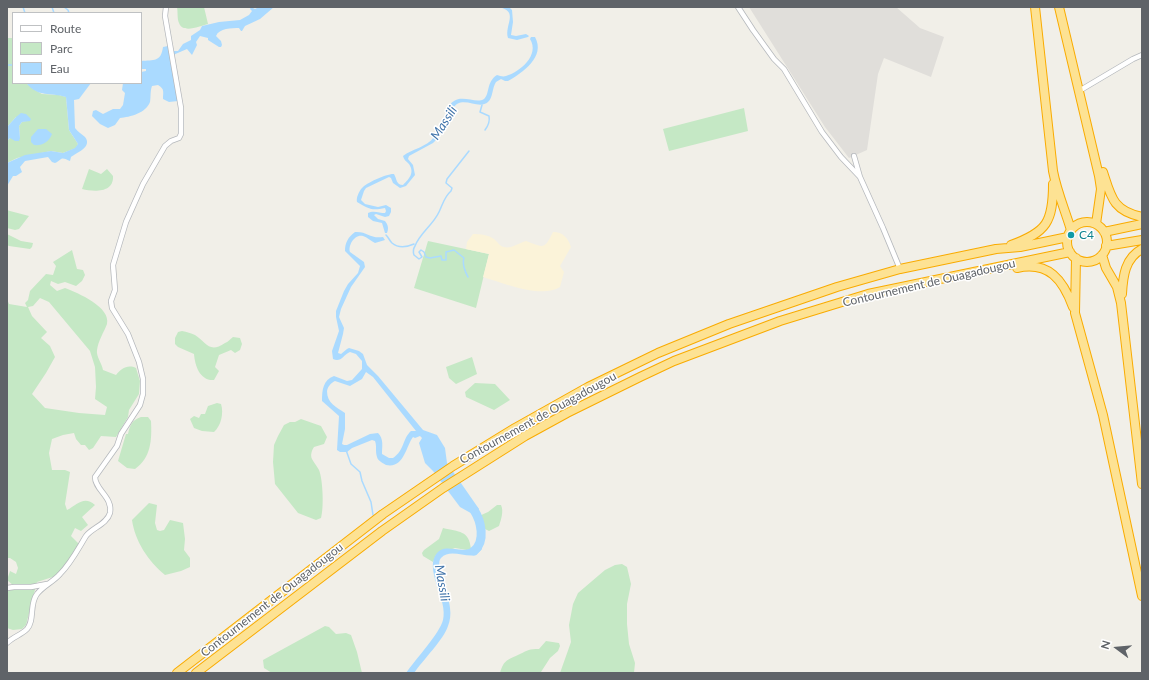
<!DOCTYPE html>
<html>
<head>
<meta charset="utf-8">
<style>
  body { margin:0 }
  #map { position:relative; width:1149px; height:680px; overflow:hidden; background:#f1efe8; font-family:Lato,sans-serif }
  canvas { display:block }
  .frame { position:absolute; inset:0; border:8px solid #5f6368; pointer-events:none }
  .legend { position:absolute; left:12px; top:12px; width:130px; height:72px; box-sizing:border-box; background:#fff; border:1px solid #bfc1c3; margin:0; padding:5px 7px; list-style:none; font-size:12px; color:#5f6368 }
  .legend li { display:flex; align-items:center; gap:8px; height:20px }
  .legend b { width:20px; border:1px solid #bfc1c3 }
  .north { position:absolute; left:1097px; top:628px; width:40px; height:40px; -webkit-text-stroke:3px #fff; paint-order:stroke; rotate:286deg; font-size:11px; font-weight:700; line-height:16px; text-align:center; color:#5f6368 }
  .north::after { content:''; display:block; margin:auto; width:14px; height:18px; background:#5f6368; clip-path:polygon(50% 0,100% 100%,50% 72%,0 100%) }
</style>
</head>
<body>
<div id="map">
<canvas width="1149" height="680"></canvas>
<div class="frame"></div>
<ul class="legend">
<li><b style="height:5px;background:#fff"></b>Route</li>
<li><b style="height:11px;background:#c5e8c5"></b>Parc</li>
<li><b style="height:11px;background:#aadaff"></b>Eau</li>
</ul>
<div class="north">N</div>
</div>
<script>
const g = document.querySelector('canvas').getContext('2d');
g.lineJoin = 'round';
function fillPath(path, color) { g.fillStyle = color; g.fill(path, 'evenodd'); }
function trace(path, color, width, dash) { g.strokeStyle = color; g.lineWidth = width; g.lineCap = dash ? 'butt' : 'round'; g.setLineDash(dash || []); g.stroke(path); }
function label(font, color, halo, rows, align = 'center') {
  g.font = font + ' Lato,sans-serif'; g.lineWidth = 3; g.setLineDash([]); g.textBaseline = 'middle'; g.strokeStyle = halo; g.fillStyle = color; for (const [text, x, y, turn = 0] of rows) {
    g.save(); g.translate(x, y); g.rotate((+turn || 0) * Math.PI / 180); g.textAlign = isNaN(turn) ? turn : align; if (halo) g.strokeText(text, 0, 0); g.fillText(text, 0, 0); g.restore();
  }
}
fillPath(new Path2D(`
  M749 7H896L920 28 944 37 931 77 884 58 878 74 867 150 849 158 825 127Z`), '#e0deda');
fillPath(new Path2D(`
  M177 7H204L208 24C200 26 183 34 179 23 177 19 178 12 177 7Z
  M7 38H13V83H26L35 90 42 94 59 95 66 97 69 130 78 144 76 148 63 153 51 151 17 158 7 163V141L10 138H20L19 126 22 122 26 121 16 117 7 127Z
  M744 108 748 131 669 151 663 129Z
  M89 169 101 174 107 169 113 176C114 193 94 192 82 189Z
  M7 210 10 211 29 216 19 229 15 230 7 228Z
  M7 234 21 241 33 243 32 247 30 249 9 246 7 245Z
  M428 241 489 254 476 308 414 288Z
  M72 250 77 269 83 270 85 275 82 281 76 286 65 282 58 284 51 281 50 285 57 291 65 288C78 293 111 307 107 324 104 332 98 341 97 350 96 357 102 363 103 370L116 375C121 369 127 364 136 368L140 381 139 394 129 410 128 417 116 437 101 436 93 448 89 450 85 445H81L76 439 74 433 63 435 52 439 49 453 52 470H65L70 472 65 504 67 510C77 505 84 495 95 505L82 517 88 525 81 531 75 528 71 536 81 546 59 575 37 582 26 625 22 629 13 630 7 628V588L14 586 7 580 10 571 16 574 18 568 16 562 10 558H7V299L9 304 27 307 25 303 28 300 30 291 46 274 53 275 56 266 53 262ZM40 298 49 302 90 351 95 367 96 387 95 399 107 407 105 415 79 413 45 408 32 394 46 373 55 357 50 346 41 338 47 332 32 316 28 307 33 306Z
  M182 331C187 332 191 333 195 335 206 342 209 354 225 343 228 342 230 339 233 337L240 338 242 344 240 350 235 353 231 350 219 355 215 367 219 371 214 380C200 381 195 366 194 354L178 347 175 344V338L178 332Z
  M472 357 477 374 456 384 449 378 446 367Z
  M475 383 495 384 510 400 494 410 466 397 465 392Z
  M217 403 221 404C224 413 221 426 214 432L202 431 194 428 190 419 194 416 199 418 201 414H205L208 406Z
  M141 417H148L151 421C152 440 151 458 135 469L127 468 118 461 126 434H128C130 425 132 420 141 417Z
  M301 419 321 426 327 437 324 444 314 447C312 450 310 455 312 459 314 463 317 466 319 470 323 480 324 508 321 518L316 520 298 513 275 484 273 462 274 445 278 436 284 425 290 422H295Z
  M149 503 157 505 155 523 157 530 160 531 164 530 170 520 183 523 185 539 184 550 190 558V567L181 571 165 575C148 561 135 541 132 520Z
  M497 505H501C504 511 501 520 499 526L489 531 481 527 479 516 488 512Z
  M443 528C459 532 469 530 471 549L467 550 455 548 436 555 433 562 423 556 422 553 424 550 439 539Z
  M622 564 627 567 631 584 627 604V624L629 644 635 663 634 673H560L571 642 569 625 573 604 578 593 605 570 615 565Z
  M325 626 329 627 336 634 346 633 351 635 357 652 362 673H272L264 668 263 660Z
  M546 641 559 643 560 646 558 651 550 658 541 672 500 673C504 659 508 660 520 654 528 650 529 649 539 649Z`), '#c5e8c5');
fillPath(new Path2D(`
  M553 232C563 232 568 238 571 247L560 266 564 272 560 287C542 299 503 283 483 277L489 254 466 249 467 242 473 234C480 234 489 235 494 239 498 242 499 246 504 247 511 249 519 243 526 241 543 247 544 251 553 232Z`), '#fbf3d9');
fillPath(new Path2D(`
  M251 7 255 9 259 7H274L260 19 245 26 242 31H241L239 28C232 28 219 28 216 36L221 41 222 45 221 47H219L208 40V38L200 36 196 42 197 45 192 55 187 49 173 55V51H178L183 44 191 40V36L200 30 202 26 219 22 240 20 249 15 252 11 250 9Z
  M498 7H509L512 10 513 22 511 35 516 36 526 34 529 36 528 37 517 40 508 38C504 25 520 11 498 7Z
  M531 37H535C546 57 522 73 508 81H505L501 79 496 82C492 88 493 98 488 102 478 111 461 93 452 110L453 117 444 128 438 138 433 143 409 156 408 159 413 165 415 175 406 186 400 188 393 183 391 178 389 177 366 188 364 191 361 200 365 204 378 207 386 205 391 208V212L389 216 385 217 376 214 374 215 378 219 385 221C388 225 389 228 387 233H385L382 223 373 221 368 217V213C373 210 380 213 385 213L386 211 385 208C372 211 369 209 357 202 356 198 359 191 362 188 366 183 388 173 394 174 397 179 396 185 403 185 409 179 415 173 409 164 406 161 404 160 403 156 412 149 427 147 434 137 436 134 448 120 448 117 450 111 447 105 454 101 463 95 477 104 484 99 490 94 486 82 497 75 500 76 503 77 506 76 520 72 540 55 530 39Z
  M168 46 178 101 169 102 163 99C163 92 165 89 158 85L152 86C150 91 151 97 150 102 146 113 130 117 120 118L115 125 108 128 100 124 92 116 93 111 96 110 103 114 113 109H120L123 105 125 93 122 90 123 83H141V72L146 71V69H141V61C154 60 161 62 163 47Z
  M26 83H91L79 99 74 100 75 128C78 132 82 134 85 137 93 147 76 153 71 157L70 161C60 156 63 159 55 163L52 162 48 157 25 161 20 167 22 172 16 176H13L7 186V163L25 155 51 151 63 153 75 148 78 144 69 130 66 97C50 92 39 98 26 83Z
  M21 113 26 114 31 119 30 121 22 122 19 126 20 138 19 141H15L10 138 7 141V127L16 117Z
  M38 129H46L52 134C49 142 42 146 34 145L31 142V137Z
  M355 232C367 231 370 239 383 237L385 240 375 243C371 241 367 237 363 236 354 234 348 246 350 252L364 262 365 267 351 287 341 309 339 317 344 328 343 334 338 353 341 354 347 349 349 348 359 351 363 354 367 365 378 376 423 430 437 435 445 448 447 463 479 509 478 512 480 521H478L476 516 460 507 433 471 425 463 419 443 422 438 420 436 415 438 413 437C406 446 404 469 386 465 383 463 378 461 377 457 375 451 377 446 375 441L372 440 352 448 347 452H340L337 450 339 416 322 401C322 390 323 380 334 376L347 381 352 380 362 369V361L356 354 350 352C343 355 341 363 333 359L332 351 339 331 336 317V311L344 291 348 284 358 273 360 266 345 251C345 243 348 237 355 232ZM366 372 373 377 416 431H411C402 439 405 450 393 458H389L382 454C382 446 384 439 378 433L370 434 347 445H344L342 444 345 429V413C336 407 327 403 327 391 328 386 331 383 335 381L350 386 362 379Z
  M478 541H481L482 549 476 555C465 558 450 548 441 558 434 565 450 598 450 608 451 614 450 621 448 626 444 639 422 661 414 673H406C415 660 440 633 443 620 448 600 426 573 435 556 445 538 466 561 478 541Z`), '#aadaff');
trace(new Path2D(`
  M23 7 25 13
  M52 7 54 13
  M64 7 68 10 69 13
  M7 65H13
  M482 105 480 112 489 116C490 121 488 126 485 130
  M386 235C389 238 389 240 392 243 398 248 407 247 414 244
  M468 277C465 272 462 263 464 258L454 250 446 252V260H442L441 256 430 258 426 257 424 252 421 250 419 252 422 257 419 259 414 255C413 252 413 249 415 246 420 233 433 225 439 212 443 204 444 197 451 191L452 188 446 183 447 179 469 151
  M346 450 351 464 360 472 362 481 371 502 373 515`), '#aadaff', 1.5);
trace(new Path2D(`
  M474 510C481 521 486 541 474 551`), '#aadaff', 9);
const street = new Path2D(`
  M738 7 753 30 774 59 784 69 822 132 841 157 860 177
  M1079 91 1133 59 1142 55
  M854 156 860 177 883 228 900 269
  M7 588 14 587H31L47 584
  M7 643C13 637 21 635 27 629 35 620 29 604 37 594 43 586 53 582 60 574 71 563 78 549 86 536 92 528 107 524 110 513 113 497 95 490 95 477L117 446 121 434 140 405 143 394V379L139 362 128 334 112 308 111 301 115 290 113 265 126 222 143 184 165 146 171 141 179 138 181 134V108L165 16 166 7`);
const highway = new Path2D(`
  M1035 7 1053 171C1057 192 1065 210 1071 230
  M1059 7 1099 176 1101 189 1096 224
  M1103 172C1111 197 1113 211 1142 217
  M1067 242a20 20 0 1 1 40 0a20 20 0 1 1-40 0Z
  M1104 232 1142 224
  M1011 245C1047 232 1053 222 1053 184
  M1106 246 1142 240
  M1102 255 1106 268 1117 287 1121 303 1142 484
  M1076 258 1075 313 1103 415 1142 596
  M1017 268C1049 261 1063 280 1073 307
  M1122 294C1123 276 1125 258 1142 249
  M177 673 383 514 453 466 515 428 588 387 658 353 729 324 837 287 900 269 996 249 1020 247 1068 237
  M196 673 382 531 443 488 525 436 567 413 640 377 674 361 780 321 868 294 1070 252`);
trace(street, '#b5b8bc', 6);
trace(highway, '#f9ab00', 10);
trace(street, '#fff', 4.5);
trace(highway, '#fde293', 8);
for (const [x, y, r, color] of [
  [1071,235,4,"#0f9aa8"]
]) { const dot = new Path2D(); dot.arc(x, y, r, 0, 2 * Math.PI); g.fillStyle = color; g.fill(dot); trace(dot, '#fff', 1.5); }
label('12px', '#0d838f', '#fff', [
  ["C4",1079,235]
], 'left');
label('12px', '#5f6368', '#fff', [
  ["Contournement de Ouagadougou",929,283,-13],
  ["Contournement de Ouagadougou",538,418,-29],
  ["Contournement de Ouagadougou",272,600,-38]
]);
label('italic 13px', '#4174aa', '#fff', [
  ["Massili",444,123,-57],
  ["Massili",442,583,80]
]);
</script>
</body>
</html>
